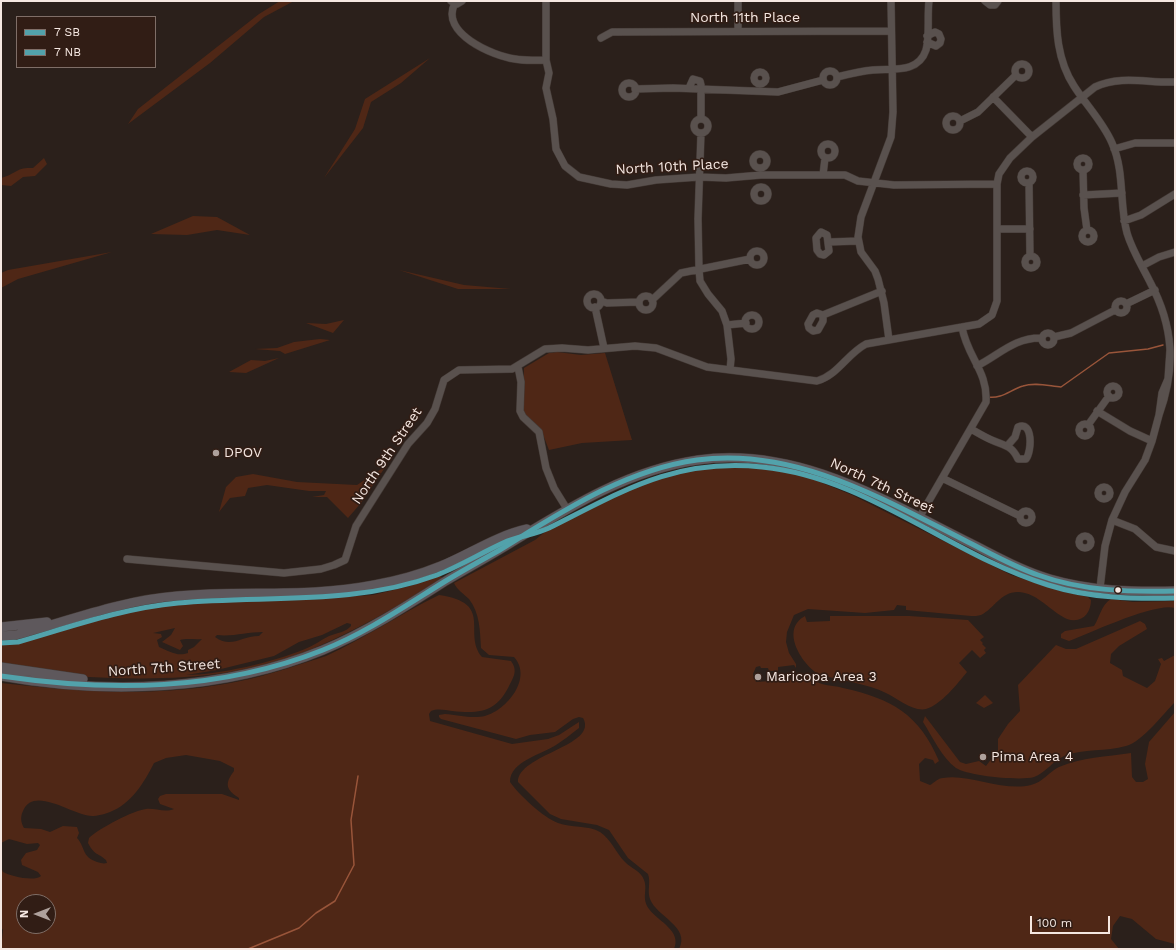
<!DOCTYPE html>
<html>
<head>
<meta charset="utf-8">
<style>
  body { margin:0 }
  #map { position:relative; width:1176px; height:950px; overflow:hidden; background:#2b201b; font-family:"Work Sans",sans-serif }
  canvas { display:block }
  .frame { position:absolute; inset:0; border:2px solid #f5e7e1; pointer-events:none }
  .legend { position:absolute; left:16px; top:16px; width:140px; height:52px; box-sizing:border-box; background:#311d15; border:1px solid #7f6e67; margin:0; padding:5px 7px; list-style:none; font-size:12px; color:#f5e7e1 }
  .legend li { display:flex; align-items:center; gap:8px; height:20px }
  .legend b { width:20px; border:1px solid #7f6e67 }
  .north { position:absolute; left:16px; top:894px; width:40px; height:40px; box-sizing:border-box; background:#311d15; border:1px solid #7f6e67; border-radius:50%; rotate:270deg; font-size:11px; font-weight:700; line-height:16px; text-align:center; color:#f5e7e1 }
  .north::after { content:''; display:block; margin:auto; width:14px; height:18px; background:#aea19c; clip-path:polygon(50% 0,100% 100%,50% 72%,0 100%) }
  .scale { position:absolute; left:1030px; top:916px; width:80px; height:18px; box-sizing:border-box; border:2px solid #f5e7e1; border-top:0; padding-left:5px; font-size:12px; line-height:14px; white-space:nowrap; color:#f5e7e1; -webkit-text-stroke:3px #311d15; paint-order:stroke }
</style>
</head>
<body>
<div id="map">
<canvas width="1176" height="950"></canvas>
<div class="frame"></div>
<ul class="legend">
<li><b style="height:5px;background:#52a2ab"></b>7 SB</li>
<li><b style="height:5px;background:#52a2ab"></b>7 NB</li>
</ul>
<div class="north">N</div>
<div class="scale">100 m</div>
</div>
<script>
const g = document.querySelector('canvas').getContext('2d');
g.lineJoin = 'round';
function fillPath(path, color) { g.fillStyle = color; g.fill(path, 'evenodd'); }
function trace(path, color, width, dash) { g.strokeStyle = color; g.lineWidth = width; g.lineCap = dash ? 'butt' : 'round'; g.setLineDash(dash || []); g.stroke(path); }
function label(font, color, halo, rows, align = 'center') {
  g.font = font + ' "Work Sans",sans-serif'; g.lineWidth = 3.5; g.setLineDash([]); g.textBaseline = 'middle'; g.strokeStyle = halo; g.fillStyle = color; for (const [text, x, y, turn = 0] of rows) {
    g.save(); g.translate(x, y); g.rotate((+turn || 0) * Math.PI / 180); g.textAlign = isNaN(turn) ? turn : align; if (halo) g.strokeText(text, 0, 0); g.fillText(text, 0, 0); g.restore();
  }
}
fillPath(new Path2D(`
  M280 1H294L264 17 210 63 128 124 138 109 259 14Z
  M430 58 401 83 371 102 363 128 324 178 355 129 365 99Z
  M44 158 47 164 35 176 23 177 11 186 1 185V178C16 174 16 167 33 168Z
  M193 216 217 217 250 235 217 230 187 235 151 234Z
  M112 252 18 279 1 288V273L8 270Z
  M399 270 464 285 511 289H458Z
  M344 320 333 333 306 323 326 324Z
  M320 339 330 340 285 354 280 351 255 349 277 348 294 342Z
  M557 352 581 355 605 353 632 440 582 443 549 450 542 432 523 413 524 368 549 353Z
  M279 358 246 373 229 372 251 360 265 361Z
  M386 466 361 503 348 518 327 497H312L324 495 326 491H309L267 485 248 488 245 496 230 498 219 512 226 487 236 477 253 474 297 482 357 485Z
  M723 467 762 468 805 476 852 495 1011 575 1064 592 1088 597 1091 600C1091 613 1082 624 1067 619 1051 612 1038 593 1019 592 1001 591 995 608 981 615 978 616 974 616 971 616L906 610V606L897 605 894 610 865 613 808 609 794 615 787 632 786 642 789 653 796 664V668L794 665 778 667V671H769L768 668H761L760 666 756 667 753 674 756 682 801 679 800 674C807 673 815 682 822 684 829 686 837 686 843 688 892 699 919 714 939 761L935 764 933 760 925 758 919 764 920 781 930 785C934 783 938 778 943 778 968 773 1003 792 1031 785 1043 782 1049 772 1059 767 1082 757 1106 757 1131 753L1132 777 1136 782H1143L1148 779 1145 764 1149 742 1175 712V944L1156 939 1132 919 1120 916 1113 926 1111 939 1119 949H679C691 927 656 916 650 899 647 891 651 882 648 874L628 858 609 830 597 825 561 819 550 814 518 782C518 754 599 746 583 718L579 717 573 719 555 732 530 735 516 739 441 719 439 717V715L445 714C457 715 473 719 485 716 507 710 533 678 514 657L489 655 481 648C480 631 480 613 469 599 464 594 457 590 454 583L535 540 551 527 642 483 679 472Z
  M439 575 443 578C401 604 358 630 312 649 248 676 181 680 112 678 97 677 82 677 67 676 45 673 23 668 1 664V641L133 607 168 601 288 600 373 595 410 586ZM347 623 351 624V626C346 632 337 633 329 636 321 640 313 646 305 649 274 662 219 675 186 675L217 670 274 656 299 642 322 635ZM175 628 171 635 162 642 180 650 183 646 180 640C187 638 195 640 202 639L194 647 188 650V653C177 657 169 651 159 647L157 640 162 637 161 634 153 633ZM263 632 259 636C240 636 232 649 215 637L217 635C232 637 247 632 263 632Z
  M439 595C495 603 462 633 482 657L511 661C517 669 515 675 510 684 497 712 481 714 452 711 445 710 438 708 431 711L429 714 430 721 512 744 548 739 559 735 579 722V728C571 734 564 740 556 745 541 755 510 761 510 782 519 795 544 818 558 823 571 828 588 825 600 832 611 839 616 853 625 862 632 869 641 871 644 880 648 890 641 898 649 909 659 922 682 931 674 949H1L3 930 1 927V867L3 872C10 876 34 882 41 876L38 872 22 865 21 860 26 853 37 850 40 845 38 843 27 844 9 839 1 843V683C103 694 192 700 292 667 303 663 315 660 326 656 365 638 400 614 439 595ZM186 755 220 761 234 768V771C225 783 225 789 239 798V800L222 794H166L160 796 158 799 160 804 174 809C165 813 155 808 146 809 134 810 98 829 89 838L88 843C95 856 97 852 106 860L107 863C103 864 101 863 97 862 81 856 86 848 77 838L79 833 77 827 63 826 50 832 41 829 24 828C21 823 20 817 23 811 34 785 73 816 92 816 97 816 105 814 110 812 131 804 144 783 154 763L166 758ZM24 902H48V926H24Z
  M1111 599 1133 602 1175 601V608C1156 602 1090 633 1069 641L1061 638V634L1065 631 1094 626C1100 617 1101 605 1111 599Z
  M805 616 807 622 830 621V616H909L968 620 984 637 980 640 983 643 982 644 986 648 984 650 986 653 980 658 972 650 959 663 967 672C958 683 941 705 926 709 913 712 897 698 886 693 868 684 840 680 820 675 803 666 779 630 805 616Z
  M1140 621 1145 624 1147 629 1119 646 1111 654 1110 663 1122 670 1123 676 1147 688 1155 681 1161 664 1158 659 1162 658 1164 661 1175 655V702C1164 713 1142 742 1126 746 1106 752 1084 748 1064 756 1053 761 1045 773 1034 777 1021 781 968 776 956 768 942 758 932 736 923 722L925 716 960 762 966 764 979 761 986 766 998 750V739L1008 724 1020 711 1018 685 1056 645 1066 649H1076Z
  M985 695 993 703 984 708 976 703Z`), '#4f2716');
trace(new Path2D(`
  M988 397C1002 399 1010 390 1023 386 1035 382 1049 386 1061 387L1109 353 1148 349 1163 345
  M248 949 299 928 316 913 335 901 354 865 351 820 358 776`), '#99553a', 1.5);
const minor = new Path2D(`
  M451 1 457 4 462 1
  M546 1V60L549 73 546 88 553 119 556 149 565 166 579 177 611 184 627 185 656 180 699 177 726 178 761 175H845L858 181 894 185 997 184
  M985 1 990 5H995L998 1
  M1056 1C1056 30 1057 60 1074 86 1086 105 1103 122 1112 143 1125 172 1119 204 1127 233 1132 250 1142 266 1150 282 1174 327 1176 368 1159 415
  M455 3C439 33 493 56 515 59 525 61 535 60 546 60
  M738 31V1
  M601 38 612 32 891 31
  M927 42 936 46 940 43 941 39 939 34 935 32 927 36
  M1015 71a7 7 0 1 1 14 0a7 7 0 1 1-14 0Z
  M823 78a7 7 0 1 1 14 0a7 7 0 1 1-14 0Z
  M754 78a6 6 0 1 1 12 0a6 6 0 1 1-12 0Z
  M837 77C849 74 861 71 873 70 892 68 918 74 926 50 930 35 927 17 929 1
  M622 90a7 7 0 1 1 14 0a7 7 0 1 1-14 0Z
  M689 88 693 79 700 81 701 85V119
  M635 89 673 88 778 92 823 80
  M993 97 1032 137
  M946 123a7 7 0 1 1 14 0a7 7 0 1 1-14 0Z
  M694 126a7 7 0 1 1 14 0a7 7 0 1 1-14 0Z
  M960 121 978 112 1016 75
  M701 133 698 219 699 269 700 281 708 294 722 311 727 325 731 359 730 370
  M821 151a7 7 0 1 1 14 0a7 7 0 1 1-14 0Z
  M1114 149 1135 143H1175
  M753 161a7 7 0 1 1 14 0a7 7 0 1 1-14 0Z
  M1077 164a6 6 0 1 1 12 0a6 6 0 1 1-12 0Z
  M1083 170 1084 208 1087 230
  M1021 177a6 6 0 1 1 12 0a6 6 0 1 1-12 0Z
  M823 175 825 158
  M1029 183 1030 256
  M754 194a7 7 0 1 1 14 0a7 7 0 1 1-14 0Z
  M1083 195 1122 193
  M1124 221 1141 215 1175 194
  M997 229H1030
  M1082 236a6 6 0 1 1 12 0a6 6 0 1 1-12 0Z
  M821 232 827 235 829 251 824 255 820 254 817 250 816 238Z
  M829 242 858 241
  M750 258a7 7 0 1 1 14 0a7 7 0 1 1-14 0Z
  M1025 262a6 6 0 1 1 12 0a6 6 0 1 1-12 0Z
  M1142 266 1159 257 1175 252
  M587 301a7 7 0 1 1 14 0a7 7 0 1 1-14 0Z
  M639 303a7 7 0 1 1 14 0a7 7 0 1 1-14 0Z
  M652 300 681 273 750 259
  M1115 307a6 6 0 1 1 12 0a6 6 0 1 1-12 0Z
  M601 301 607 303 639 302
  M1126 304 1155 290
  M595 307 604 348
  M817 313 823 315V321L818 330 813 331 809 328 808 324 813 315Z
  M823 315 882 291
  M745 322a7 7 0 1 1 14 0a7 7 0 1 1-14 0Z
  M727 325 746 323
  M1042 339a6 6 0 1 1 12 0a6 6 0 1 1-12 0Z
  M1054 337 1071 333 1115 310
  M889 340 884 303 878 279 875 271 861 252 858 237 861 217 891 137 893 112 891 1
  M977 366C999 355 1015 337 1042 338
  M518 367 521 382 520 411 523 417 539 432 546 468 554 488 567 509
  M1107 392a6 6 0 1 1 12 0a6 6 0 1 1-12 0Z
  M1097 411 1130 431 1152 441
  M1079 430a6 6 0 1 1 12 0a6 6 0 1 1-12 0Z
  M1088 425 1109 396
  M971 429C978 433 986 438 994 441 1006 446 1012 446 1018 459H1026C1032 451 1033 420 1018 427L1015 437 1008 445
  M942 478 1020 516
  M1098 493a6 6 0 1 1 12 0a6 6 0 1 1-12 0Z
  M1020 517a6 6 0 1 1 12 0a6 6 0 1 1-12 0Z
  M919 518 986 402C988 371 967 357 962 327
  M1112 520 1135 529 1156 547 1175 551
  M1079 542a6 6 0 1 1 12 0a6 6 0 1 1-12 0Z
  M127 559 284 573 321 569 334 565 345 560 356 526 408 444 427 423 435 409 444 380 459 370 512 369 545 349 562 348 588 350 635 346 656 348 707 367 817 381C838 375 847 354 866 344L979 324 992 315 997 301V184L999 174 1010 158 1032 137 1095 87C1121 75 1147 83 1175 82
  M1100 588 1105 546 1112 520 1125 492 1145 460 1152 441 1159 415 1162 393 1168 379 1170 350`);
const major = new Path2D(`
  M1 627 47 622
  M1 636 16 635C68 621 123 600 177 596 243 590 309 598 374 585 397 581 419 575 441 566 470 554 496 536 527 529
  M1 667 83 679
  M1 676C107 695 223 691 323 650 366 632 405 607 444 582 466 569 488 557 509 544 568 508 628 470 698 460 797 446 884 500 970 543 996 556 1022 571 1050 579 1091 591 1133 592 1175 591`);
trace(minor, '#443a36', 8);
trace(major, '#443a36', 10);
trace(minor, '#59514e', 7);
trace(major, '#5e585c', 9);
trace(new Path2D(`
  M1 676C110 692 220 691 323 650 366 633 405 606 444 582 462 571 480 561 498 551 560 513 624 470 697 460 794 447 881 498 964 540 988 552 1012 566 1038 575 1082 591 1129 592 1175 591`), '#52a2ab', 5);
trace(new Path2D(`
  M1 643 18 642C70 627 123 608 178 603 265 595 353 606 437 575 460 566 481 553 503 543 518 536 534 535 549 528 623 491 675 458 762 467 867 477 950 555 1048 585 1089 598 1132 599 1175 598`), '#52a2ab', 5);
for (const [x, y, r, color] of [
  [216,453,4,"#aea19c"],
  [1118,590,3.5,"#f5e7e1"],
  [758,677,4,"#aea19c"],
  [983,757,4,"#aea19c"]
]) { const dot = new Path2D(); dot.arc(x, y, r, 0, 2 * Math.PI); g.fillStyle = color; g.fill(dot); trace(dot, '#311d15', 1.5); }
label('14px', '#f5e7e1', '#311d15', [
  ["North 11th Place",745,18],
  ["North 10th Place",672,167,-3],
  ["North 9th Street",387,456,-56],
  ["North 7th Street",882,486,25],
  ["North 7th Street",164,668,-4]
]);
label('14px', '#f5e7e1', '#311d15', [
  ["DPOV",224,453],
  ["Maricopa Area 3",766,677],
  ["Pima Area 4",991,757]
], 'left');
</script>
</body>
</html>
